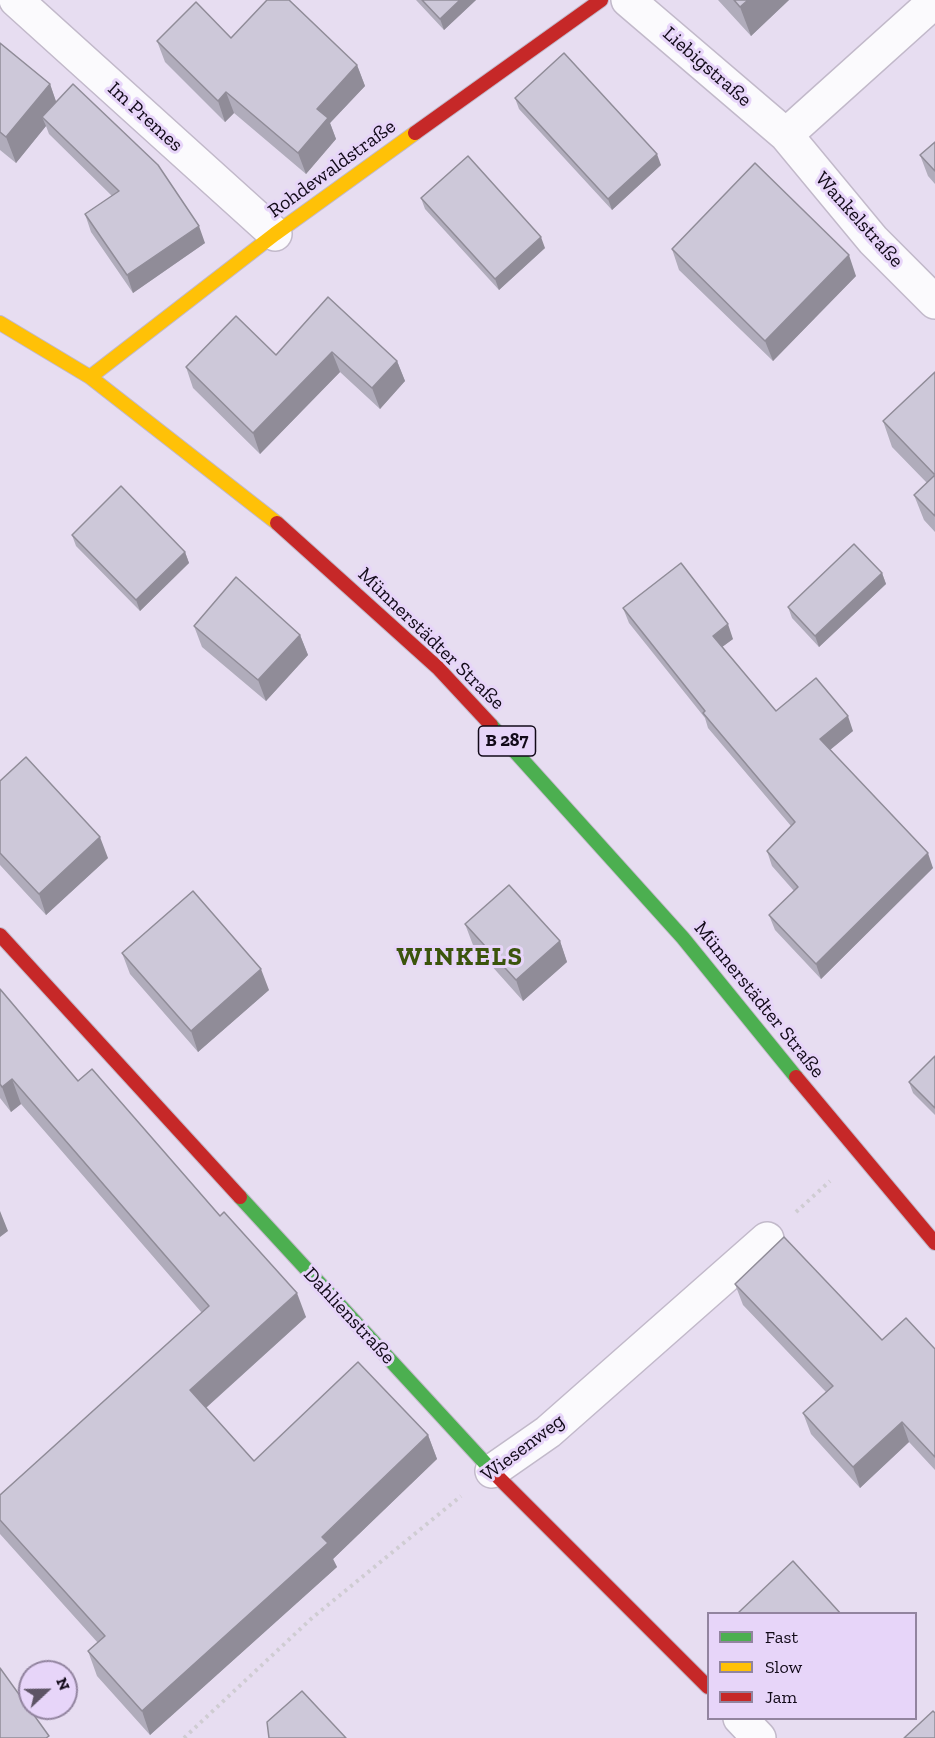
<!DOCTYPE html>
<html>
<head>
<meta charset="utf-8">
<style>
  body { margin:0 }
  #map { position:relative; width:935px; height:1738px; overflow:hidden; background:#e7ddf1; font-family:"Zilla Slab",serif }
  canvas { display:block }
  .legend { position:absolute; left:707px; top:1612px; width:210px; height:108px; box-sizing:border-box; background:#e7d5f9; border:2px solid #92849f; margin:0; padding:8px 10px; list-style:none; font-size:18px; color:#120a19 }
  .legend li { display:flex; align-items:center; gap:12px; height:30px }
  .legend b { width:30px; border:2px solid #92849f }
  .north { position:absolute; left:18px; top:1660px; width:60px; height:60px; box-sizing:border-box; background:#e7d5f9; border:2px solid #92849f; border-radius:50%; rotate:68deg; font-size:16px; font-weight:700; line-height:24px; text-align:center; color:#120a19 }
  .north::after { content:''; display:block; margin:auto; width:21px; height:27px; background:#5d5465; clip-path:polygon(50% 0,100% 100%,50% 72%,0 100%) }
</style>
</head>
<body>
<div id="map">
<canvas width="935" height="1738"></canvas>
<ul class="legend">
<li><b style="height:8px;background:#4caf50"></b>Fast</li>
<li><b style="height:8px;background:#ffc107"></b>Slow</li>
<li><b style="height:8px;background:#c62828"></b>Jam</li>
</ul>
<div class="north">N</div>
</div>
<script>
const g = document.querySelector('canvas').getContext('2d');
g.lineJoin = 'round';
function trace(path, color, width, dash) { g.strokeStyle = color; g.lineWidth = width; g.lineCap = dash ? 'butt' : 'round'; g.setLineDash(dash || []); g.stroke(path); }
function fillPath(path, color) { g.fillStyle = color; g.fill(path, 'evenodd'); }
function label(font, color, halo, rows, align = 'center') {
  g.font = font + ' "Zilla Slab",serif'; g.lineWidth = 6; g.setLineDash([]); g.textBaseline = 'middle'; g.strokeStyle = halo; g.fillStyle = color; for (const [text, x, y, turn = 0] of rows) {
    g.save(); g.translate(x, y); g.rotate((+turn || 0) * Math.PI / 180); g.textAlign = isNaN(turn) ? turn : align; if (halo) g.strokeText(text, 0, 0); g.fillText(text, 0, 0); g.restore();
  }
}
const street = new Path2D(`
  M16 0 275 234
  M628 0 786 135 873 240 935 302
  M786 135 935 1
  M492 1471 548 1432 767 1239
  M740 1718 759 1738`);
const fast = new Path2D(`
  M491 725 683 938 796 1077
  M240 1197 496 1475`);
const slow = new Path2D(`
  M0 323 90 377 277 523
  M90 377 275 234 415 133`);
const jam = new Path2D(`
  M415 133 601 0
  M277 523 438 668 491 725
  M0 935 240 1197
  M796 1077 935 1243
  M496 1475 708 1687`);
trace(street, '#c2b9ca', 36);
trace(fast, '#c2b9ca', 16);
trace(slow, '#c2b9ca', 16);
trace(jam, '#c2b9ca', 16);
trace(new Path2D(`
  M796 1212 830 1181
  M184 1738 312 1618 461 1496`), '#cfccd2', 4, [3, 4.5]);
trace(street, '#fbfafd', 33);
trace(fast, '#4caf50', 14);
trace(slow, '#ffc107', 14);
trace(jam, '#c62828', 14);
fillPath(new Path2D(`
  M416 0H476L444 30Z
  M718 0H789L751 36Z
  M231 38 357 65 365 86 330 123 336 139 306 174 234 113 225 122 165 62 157 41Z
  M0 43 50 84 56 102 205 243 133 293 91 232 85 214 112 196 49 134 46 126 16 163 0 150Z
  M515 98 661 165 612 210 519 109Z
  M935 142V184L928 176 920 155Z
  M421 198 545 248 499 290 425 209Z
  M672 249 856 276 773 361 679 270Z
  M328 297 397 361 405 381 380 409 340 372 260 454 193 388 186 367 276 355Z
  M935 372V532L924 520 914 495 927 483 892 447 883 421Z
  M72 535 185 552 189 563 140 611 76 546Z
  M882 573 886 584 819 647 792 618 788 607Z
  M623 608 733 639 722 647 776 711 853 731 830 750 933 868 821 979 775 930 769 915 794 891 772 866 767 851 791 826 708 728 705 718 629 623Z
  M194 626 300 635 308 655 266 701 202 647Z
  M0 781 108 858 46 915 0 865Z
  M465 924 560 941 567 962 523 1001 473 945Z
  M122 953 269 990 198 1052 130 974Z
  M0 989 78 1081 306 1317 206 1408 254 1461 428 1435 437 1459 333 1559 337 1567 150 1735 97 1676 88 1651 98 1643 0 1534V1495L202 1313 21 1104 11 1112 0 1098Z
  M935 1056V1115L913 1093 909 1082Z
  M735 1284 882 1340 935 1349V1470L909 1442 860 1488 811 1434 803 1413 826 1392 743 1305Z`), '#b0acbb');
fillPath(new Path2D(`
  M460 0H476L444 30 440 19Z
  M748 0H789L751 36 740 7Z
  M357 65 365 86 330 123 336 139 306 174 298 153 317 109Z
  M50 84 59 110 42 117 46 126 16 163 6 137Z
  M226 92 234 113 225 122 218 101Z
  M657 154 661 165 612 210 608 199Z
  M199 226 205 243 133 293 127 275Z
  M541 237 545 248 499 290 495 279Z
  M849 255 856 276 773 361 765 341Z
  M332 352 340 372 260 454 253 433Z
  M397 361 405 381 380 409 372 388Z
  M185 552 189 563 140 611 136 600Z
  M882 573 886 584 819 647 815 636Z
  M728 624 733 639 718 650 713 636Z
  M300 635 308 655 266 701 258 680Z
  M848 716 853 731 825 754 820 739Z
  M100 837 108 858 46 915 39 894Z
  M928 853 933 868 821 979 816 964Z
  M560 941 567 962 523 1001 516 980Z
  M261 969 269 990 198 1052 191 1031Z
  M12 1079 21 1104 11 1112 2 1087Z
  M0 1211 8 1231 0 1237Z
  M297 1293 306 1317 199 1414 190 1390Z
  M902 1422 909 1442 860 1488 853 1467Z
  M428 1435 437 1459 333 1559 337 1567 150 1735 142 1711Z`), '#908c98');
const building = new Path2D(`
  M267 0H289L357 65 317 109 328 118 298 153 226 92 218 101 157 41 196 2 231 38Z
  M422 0H460L440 19Z
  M734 0H748L740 7Z
  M0 43 50 84 6 137 0 132Z
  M564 53 657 154 608 199 515 98Z
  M73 84 158 165 199 226 127 275 85 214 119 191 42 117Z
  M935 142V171L920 155Z
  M468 156 541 237 495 279 421 198Z
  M755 163 849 255 765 341 672 249Z
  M328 297 397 361 372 388 332 352 253 433 186 367 236 316 276 355Z
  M935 372V516L914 495 935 475 883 421Z
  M121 486 185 552 136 600 72 535Z
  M854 544 882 573 815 636 788 607Z
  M681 563 728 624 713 636 776 711 816 678 848 716 820 739 928 853 816 964 769 915 798 887 767 851 795 822 703 713 705 711 623 608Z
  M236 577 300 635 258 680 194 626Z
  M26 757 100 837 39 894 0 853V781Z
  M509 885 560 941 516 980 465 924Z
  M193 891 261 969 191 1031 122 953Z
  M0 989 78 1081 92 1069 220 1216 224 1212 297 1293 190 1390 254 1461 358 1362 428 1435 322 1537 328 1543 142 1711 88 1651 105 1636 0 1520V1495L209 1306 12 1079 2 1087 0 1084Z
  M935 1056V1108L909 1082Z
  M784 1237 882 1340 906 1318 935 1349V1457L902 1422 853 1467 803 1413 833 1386 735 1284Z
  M793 1561 841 1614H739L738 1613Z
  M0 1668 49 1736 46 1738H0Z
  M302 1691 346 1738H269L267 1722Z
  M933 1711 935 1713V1738H904Z`);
fillPath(building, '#cdc8d9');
trace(building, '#908c98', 1.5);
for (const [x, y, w] of [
  [507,741,57]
]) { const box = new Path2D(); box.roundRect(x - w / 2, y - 15, w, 30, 4.5); g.fillStyle = '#e7d5f9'; g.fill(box); trace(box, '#120a19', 1.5); }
label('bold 18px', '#120a19', null, [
  ["B 287",507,741]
]);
label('20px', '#120a19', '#e7d5f9', [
  ["Liebigstraße",707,67,41],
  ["Im Premes",145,117,42],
  ["Rohdewaldstraße",332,169,-36],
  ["Wankelstraße",859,220,48],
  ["Münnerstädter Straße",431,639,44],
  ["Münnerstädter Straße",759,1000,51],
  ["Dahlienstraße",349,1316,47],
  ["Wiesenweg",523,1448,-37]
]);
g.letterSpacing = '1.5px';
label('bold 26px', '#3b540c', '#e7d5f9', [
  ["WINKELS",460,958]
]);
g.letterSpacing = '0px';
</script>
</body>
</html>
